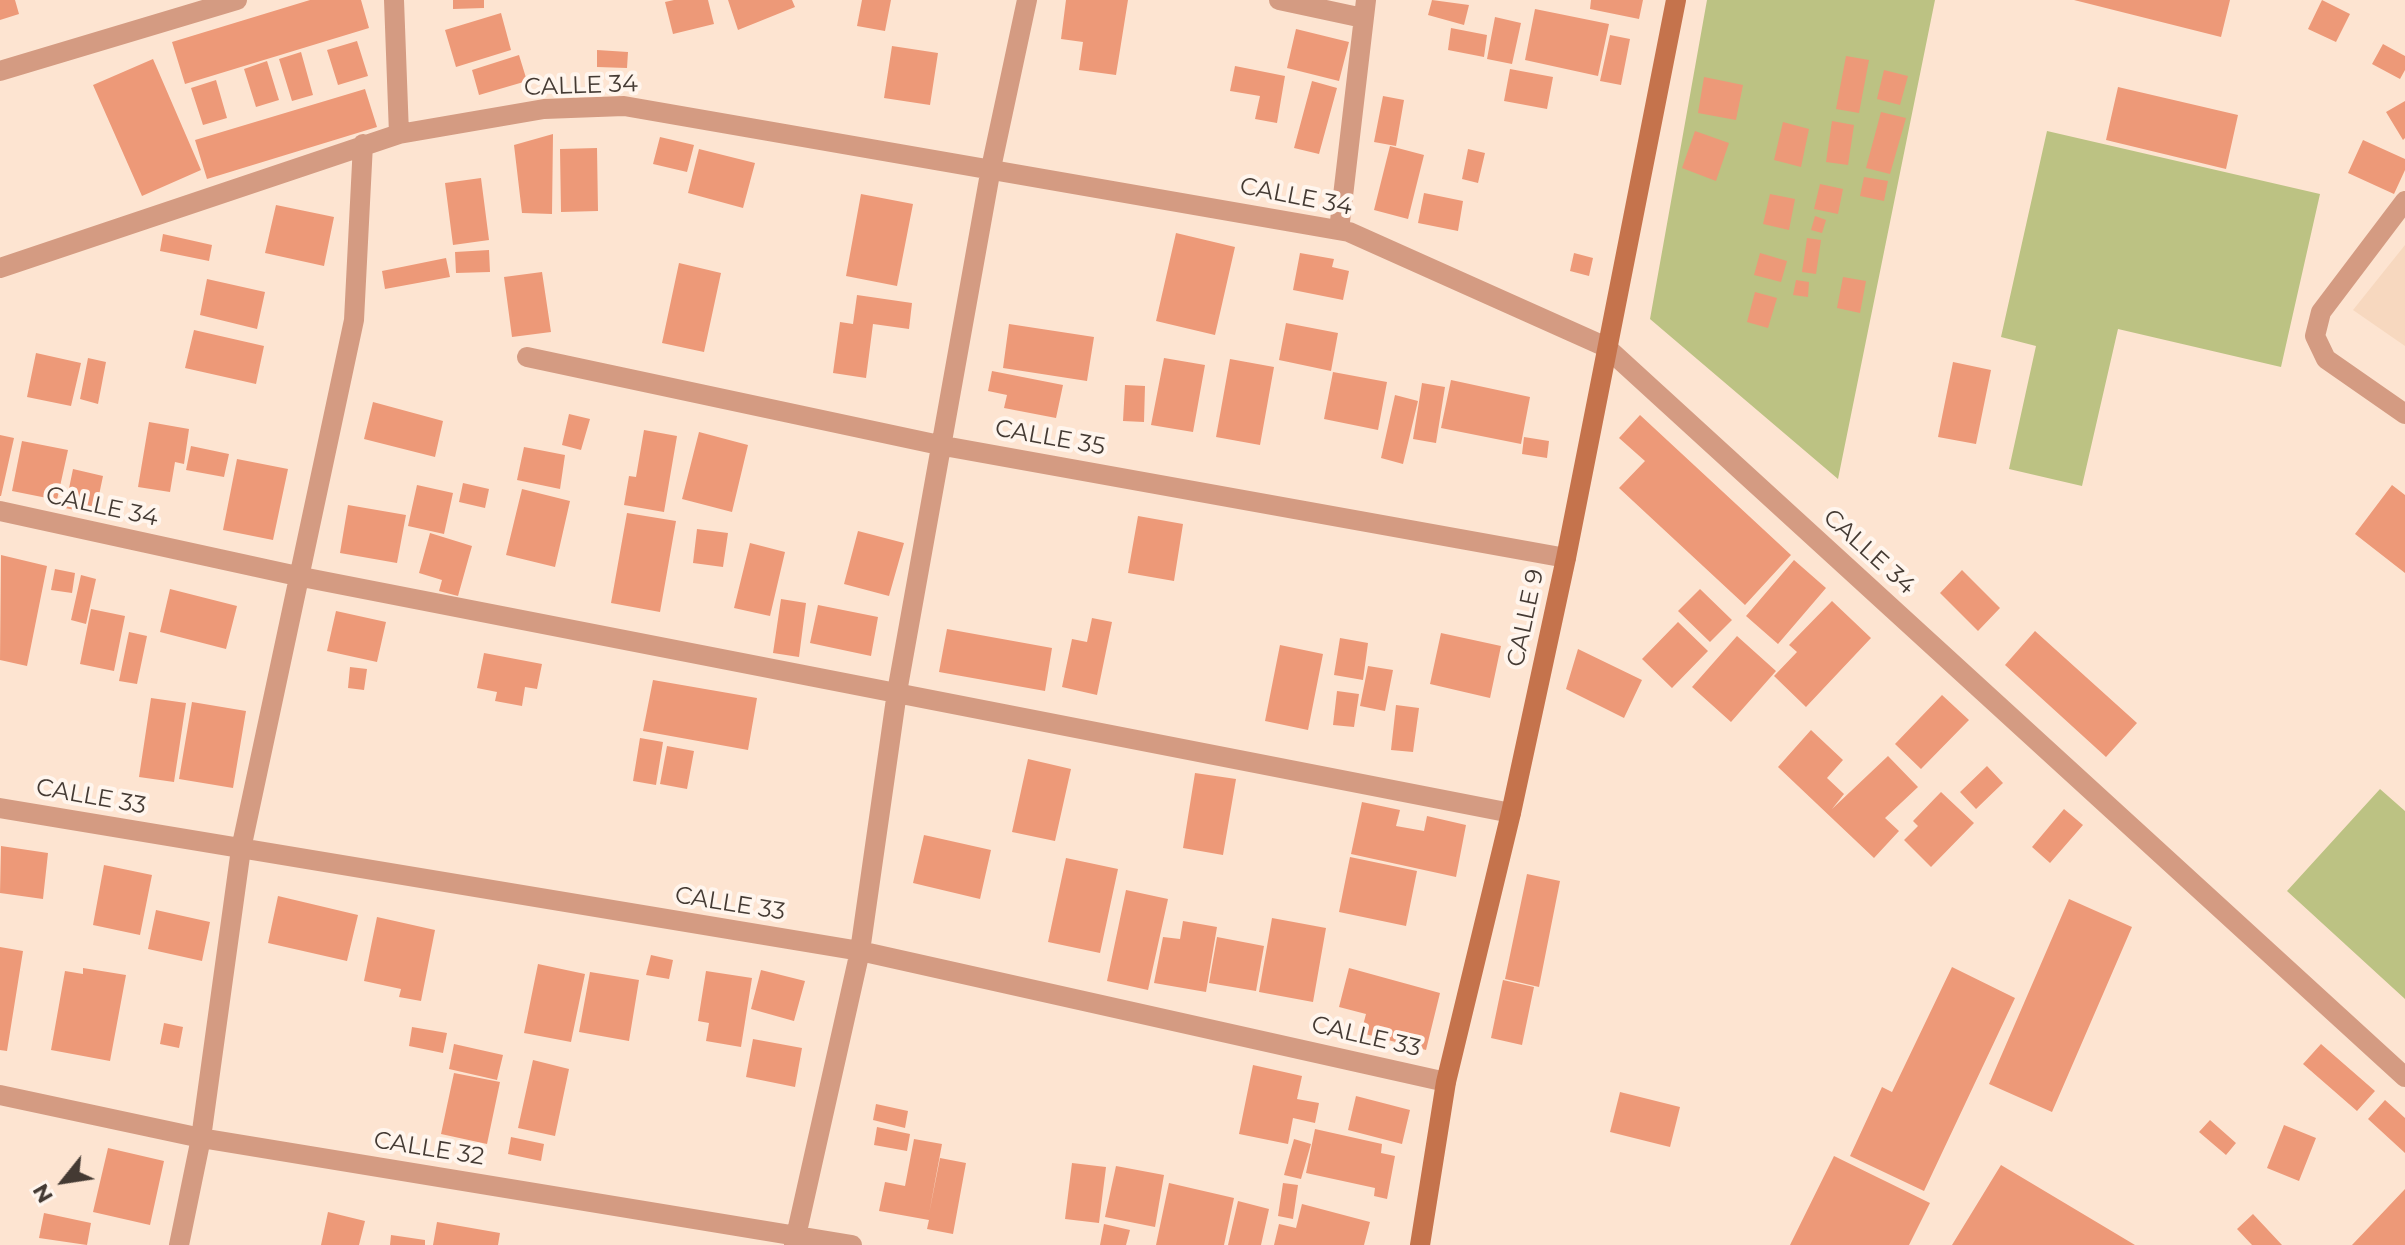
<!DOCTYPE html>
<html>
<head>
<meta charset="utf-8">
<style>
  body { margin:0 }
  #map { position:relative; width:2405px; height:1245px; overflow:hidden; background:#fde4d1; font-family:Montserrat,sans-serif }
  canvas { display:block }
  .north { position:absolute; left:24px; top:1141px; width:80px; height:80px; -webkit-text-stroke:6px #fff5ed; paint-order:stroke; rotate:240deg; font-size:22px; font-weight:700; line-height:32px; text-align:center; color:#443a33 }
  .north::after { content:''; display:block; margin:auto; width:28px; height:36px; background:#443a33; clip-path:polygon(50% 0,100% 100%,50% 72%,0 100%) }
</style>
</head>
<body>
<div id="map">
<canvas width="2405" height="1245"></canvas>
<div class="north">N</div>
</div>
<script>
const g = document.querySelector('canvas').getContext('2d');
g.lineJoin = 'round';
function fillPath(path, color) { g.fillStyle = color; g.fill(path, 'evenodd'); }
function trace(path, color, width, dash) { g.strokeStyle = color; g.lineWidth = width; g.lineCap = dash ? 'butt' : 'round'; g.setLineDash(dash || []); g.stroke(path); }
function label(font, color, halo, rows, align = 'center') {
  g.font = font + ' Montserrat,sans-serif'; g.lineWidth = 8; g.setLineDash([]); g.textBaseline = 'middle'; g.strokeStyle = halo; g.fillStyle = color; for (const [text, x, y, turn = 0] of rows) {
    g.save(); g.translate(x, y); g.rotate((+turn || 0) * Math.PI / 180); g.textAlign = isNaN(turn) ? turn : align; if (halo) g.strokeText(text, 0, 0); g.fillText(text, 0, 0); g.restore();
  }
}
fillPath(new Path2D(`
  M2405 245V346L2353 310Z`), '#f7d8bf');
fillPath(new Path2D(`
  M1707 0H1935L1838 479 1650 319Z
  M2047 131 2320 194 2281 367 2118 329 2082 486 2009 469 2036 346 2001 337Z
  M2380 789 2405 811V999L2287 891Z`), '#bcc283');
fillPath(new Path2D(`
  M0 0H15L19 14 0 20Z
  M310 0H361L369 28 185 84 172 42Z
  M453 0H484V8L453 9Z
  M674 0H708L714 24 673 34 665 2Z
  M728 0H792L795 7 738 30Z
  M862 0H891L885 31 857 26Z
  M1066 0H1128L1116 75 1079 70 1083 42 1061 39Z
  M1432 0 1469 5 1464 25 1428 15Z
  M1591 0H1643L1639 19 1590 9Z
  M2074 0H2230L2221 37Z
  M2322 0 2350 14 2336 42 2308 29Z
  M1535 9 1609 24 1598 76 1525 60Z
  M501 13 511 50 456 67 445 30Z
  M1495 17 1521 23 1512 64 1487 59Z
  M1451 28 1487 35 1484 57 1448 50Z
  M1296 29 1349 42 1339 81 1287 68Z
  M1610 35 1630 39 1621 85 1600 81Z
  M357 41 368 76 338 85 327 50Z
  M2383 44 2405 56V70L2400 79 2372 64Z
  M892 46 938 53 930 105 884 98Z
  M597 50 628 52 627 68 597 67Z
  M301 52 313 95 292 101 279 59Z
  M519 55 527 81 479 95 472 70Z
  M1846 56 1869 60 1859 113 1836 109Z
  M153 59 201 170 142 196 93 85Z
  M267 61 279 100 256 107 244 69Z
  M1235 66 1285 76 1277 123 1255 119 1260 96 1230 91Z
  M1510 69 1553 77 1547 109 1504 101Z
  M1884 70 1908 76 1900 105 1877 99Z
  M1704 77 1743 85 1736 120 1698 113Z
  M216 80 227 118 203 125 191 88Z
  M1312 81 1337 88 1319 154 1294 148Z
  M2118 87 2238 115 2226 169 2106 140Z
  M365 89 377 127 207 179 195 140Z
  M1383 96 1404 100 1396 146 1374 142Z
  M2405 101V138L2403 140 2386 112Z
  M1881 112 1906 118 1890 174 1866 168Z
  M1832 121 1854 125 1848 165 1826 162Z
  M1783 122 1809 129 1801 167 1774 160Z
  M1695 131 1729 143 1716 181 1682 168Z
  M553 134 552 214 522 213 514 145Z
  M660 137 694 145 687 172 653 164Z
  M2363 140 2405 159V170L2394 194 2348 173Z
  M1390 146 1424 155 1408 219 1374 210Z
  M597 148 598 211 561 212 560 149Z
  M699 149 755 163 743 208 688 193Z
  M1468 149 1485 153 1478 183 1462 179Z
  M1864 177 1888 181 1884 201 1860 196Z
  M481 178 489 240 453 245 445 183Z
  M1820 184 1843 189 1838 214 1814 209Z
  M1424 193 1463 201 1458 231 1418 223Z
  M861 194 913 204 897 286 846 276Z
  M1770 194 1795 199 1789 230 1763 224Z
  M276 205 334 217 324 266 265 253Z
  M1815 216 1826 220 1822 233 1811 230Z
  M1176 233 1235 247 1215 335 1156 321Z
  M163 234 212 245 209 261 160 251Z
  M1807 238 1821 240 1816 274 1802 272Z
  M489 250 490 272 456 273 455 252Z
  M1300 253 1334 259 1332 267 1349 271 1343 300 1293 290Z
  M1574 253 1593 258 1589 276 1570 271Z
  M1760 253 1787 261 1781 282 1754 275Z
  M446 258 450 277 385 289 382 271Z
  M679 263 721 273 704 352 662 343Z
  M542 272 551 332 512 337 504 277Z
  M1843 277 1866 281 1860 313 1837 308Z
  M207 279 265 292 257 329 200 315Z
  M1796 280 1809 282 1808 297 1793 295Z
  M1755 292 1777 298 1768 328 1747 322Z
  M857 295 912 303 909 329 873 324 866 378 833 373 840 322 853 324Z
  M1286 323 1338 333 1331 371 1279 360Z
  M1009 324 1094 337 1087 381 1003 368Z
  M194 330 264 346 256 384 185 368Z
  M36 353 81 363 71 406 27 397Z
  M88 358 106 362 98 404 80 399Z
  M1164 358 1205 365 1193 432 1151 425Z
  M1230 359 1274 367 1260 445 1216 437Z
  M1953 362 1991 370 1976 444 1938 437Z
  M992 371 1063 385 1056 418 1004 408 1007 395 988 391Z
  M1333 372 1387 382 1378 430 1324 419Z
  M1451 380 1530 397 1521 444 1441 428Z
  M1422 383 1445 387 1436 443 1413 439Z
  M1125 385 1145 386 1144 422 1123 421Z
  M1395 395 1418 401 1403 464 1381 458Z
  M373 402 443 421 435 457 364 439Z
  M569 414 590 419 581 450 562 445Z
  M1640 415 1791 555 1745 605 1619 488 1645 461 1619 438Z
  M149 422 189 429 184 464 175 462 170 492 138 487Z
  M644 430 677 436 664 512 624 505 629 476 636 477Z
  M699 432 748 445 732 512 682 499Z
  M0 435 14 438 1 496H0Z
  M1524 437 1549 441 1547 458 1522 454Z
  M22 441 68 450 57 500 12 491Z
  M191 446 229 454 224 477 186 470Z
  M524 447 565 455 560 489 517 480Z
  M237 459 288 469 273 540 223 530Z
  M73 469 103 476 95 514 65 508Z
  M463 483 489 489 485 508 459 502Z
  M417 485 453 493 444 534 408 526Z
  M2392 485 2405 495V573L2355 534Z
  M522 489 570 501 555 567 506 555Z
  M348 505 406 515 397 563 340 553Z
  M627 513 676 521 660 612 611 603Z
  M1138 516 1183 524 1174 581 1128 573Z
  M697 529 728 533 723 567 693 563Z
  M858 531 904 543 889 596 844 584Z
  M430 533 472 546 458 596 439 591 442 580 419 573Z
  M750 543 785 552 770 616 734 608Z
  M1 555 47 566 27 666 0 660Z
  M1794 560 1826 588 1778 644 1746 616Z
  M55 569 75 573 72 593 51 590Z
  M1962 570 2000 608 1978 631 1940 593Z
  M81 575 96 579 86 624 71 620Z
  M170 589 237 606 226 649 160 632Z
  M1700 589 1732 620 1710 642 1678 611Z
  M781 599 806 603 799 657 773 653Z
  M1832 601 1871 638 1806 707 1774 676 1797 652 1789 645Z
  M818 605 878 617 871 656 810 643Z
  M91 609 125 616 114 671 80 664Z
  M336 611 386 622 377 662 327 651Z
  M1092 618 1112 622 1097 695 1062 687 1072 639 1087 642Z
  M1678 622 1708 651 1672 688 1642 659Z
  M947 629 1052 648 1045 691 939 672Z
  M2035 631 2137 723 2106 757 2005 665Z
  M129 632 147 636 137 684 119 681Z
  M1441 633 1501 646 1490 698 1430 684Z
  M1737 636 1776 671 1731 722 1692 687Z
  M1340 638 1368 643 1363 680 1334 675Z
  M1280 645 1323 654 1308 730 1265 721Z
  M1578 649 1642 680 1624 718 1566 689Z
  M484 653 542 664 537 689 525 687 522 706 495 701 497 692 477 688Z
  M1368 666 1393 670 1385 711 1360 706Z
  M350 667 367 669 364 690 348 688Z
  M653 680 757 698 748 750 643 731Z
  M1337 691 1359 694 1354 727 1333 725Z
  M1942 695 1969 720 1921 769 1895 744Z
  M151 698 186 703 174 782 139 777Z
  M192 702 246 711 233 788 179 779Z
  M1396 705 1419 708 1413 752 1391 750Z
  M1811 730 1843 760 1827 778 1844 794 1832 809 1888 756 1918 787 1885 818 1899 831 1874 858 1778 767Z
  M640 738 663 742 656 785 633 781Z
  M667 746 694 751 687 789 660 784Z
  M1028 759 1071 769 1055 841 1012 832Z
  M1987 766 2003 783 1976 809 1960 792Z
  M1195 773 1236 779 1223 855 1183 848Z
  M1941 792 1974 823 1931 867 1904 840 1918 826 1913 821Z
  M1362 802 1400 810 1396 826 1424 831 1427 816 1466 825 1456 877 1351 854Z
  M2064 809 2083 825 2050 863 2032 847Z
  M924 835 991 850 980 899 913 883Z
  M1 846 48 853 43 899 0 893Z
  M1350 857 1417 871 1406 926 1339 912Z
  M1066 858 1118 869 1100 953 1048 942Z
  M104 865 152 875 140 935 93 925Z
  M1527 874 1560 881 1539 987 1505 979Z
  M1126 890 1168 899 1148 990 1107 981Z
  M278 896 358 915 347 961 268 943Z
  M2069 899 2132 927 2052 1112 1989 1084Z
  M156 910 210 922 202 961 148 949Z
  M377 917 435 930 421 1001 399 997 401 989 364 981Z
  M1272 918 1326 928 1313 1002 1259 992Z
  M1183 921 1217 927 1206 992 1154 983 1163 937 1180 939Z
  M1217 937 1264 946 1256 991 1209 983Z
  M0 947 23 951 7 1051 0 1050Z
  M651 955 673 960 669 979 646 975Z
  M538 964 585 974 571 1042 524 1033Z
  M1952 967 2015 998 1924 1191 1850 1156 1882 1087 1892 1092Z
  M83 968 126 975 110 1061 51 1050 65 971 83 974Z
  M1349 968 1440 993 1426 1050 1361 1033 1366 1014 1339 1007Z
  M761 970 805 981 794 1021 751 1009Z
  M706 971 752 978 741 1047 706 1041 709 1023 698 1021Z
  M590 972 639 980 629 1041 579 1032Z
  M1503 980 1534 987 1522 1045 1491 1038Z
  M164 1023 183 1027 179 1048 160 1044Z
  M412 1027 447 1033 443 1053 409 1046Z
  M753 1039 802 1048 795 1087 746 1077Z
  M454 1044 503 1055 497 1080 449 1069Z
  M2321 1044 2375 1091 2357 1111 2303 1064Z
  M533 1060 569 1069 555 1136 518 1128Z
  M1253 1065 1302 1076 1297 1099 1319 1103 1315 1123 1293 1118 1288 1144 1239 1134Z
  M454 1073 500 1082 487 1144 441 1134Z
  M1620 1092 1680 1107 1670 1147 1610 1132Z
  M1356 1096 1410 1110 1402 1144 1348 1130Z
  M2385 1100 2405 1118V1153L2368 1119Z
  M876 1104 908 1111 905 1128 873 1120Z
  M2210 1120 2236 1143 2226 1155 2199 1132Z
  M2284 1125 2316 1138 2299 1181 2267 1168Z
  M877 1127 910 1134 907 1151 874 1145Z
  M1315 1129 1382 1144 1381 1153 1395 1156 1387 1199 1374 1196 1375 1188 1306 1173Z
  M511 1137 544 1144 541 1161 508 1154Z
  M914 1139 942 1144 929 1214 940 1158 966 1163 953 1234 927 1229 929 1220 879 1211 885 1182 905 1186Z
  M1294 1139 1311 1144 1301 1179 1284 1175Z
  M108 1148 164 1161 150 1225 93 1212Z
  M1834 1156 1930 1203 1909 1245H1790Z
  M1072 1163 1106 1167 1099 1223 1065 1219Z
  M2001 1165 2135 1245H1952Z
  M1116 1166 1164 1175 1155 1227 1105 1217Z
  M1169 1183 1234 1198 1224 1245H1156Z
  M1283 1183 1298 1185 1293 1219 1278 1216Z
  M2405 1189V1245H2352Z
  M1238 1201 1269 1209 1261 1245H1228Z
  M1302 1204 1370 1222 1364 1245H1274L1279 1224 1296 1228Z
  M328 1212 365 1221 359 1245H321Z
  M44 1213 91 1223 87 1245 39 1238Z
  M2253 1214 2282 1245H2252L2237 1229Z
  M437 1222 500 1233 498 1245H433Z
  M1104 1224 1130 1230 1126 1245H1100Z
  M391 1235 425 1240V1245H390Z`), '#ed9978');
trace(new Path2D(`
  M394 0 399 134
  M1279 0 1363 18
  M0 71 237 0
  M2405 201 2321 312 2315 336 2326 359 2405 414
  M1339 230 1366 0
  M0 268 399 134 544 109 624 106 1349 232 1606 347 2405 1077
  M527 357 944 446 1566 558
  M0 511 302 577 1511 813
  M0 808 860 951 1446 1082
  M0 1095 201 1138 852 1245
  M179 1245 201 1138 241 849 354 320 363 144
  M794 1245 860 951 897 692 991 168 1027 0`), '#d49b82', 20);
trace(new Path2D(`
  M1420 1245 1446 1082 1511 813 1566 558 1676 0`), '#c5734c', 20);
label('24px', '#443a33', '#fff5ed', [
  ["CALLE 34",581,86,-2],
  ["CALLE 34",1296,197,11],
  ["CALLE 35",1050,438,10],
  ["CALLE 34",102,507,12],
  ["CALLE 34",1869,552,42],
  ["CALLE 9",1526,618,-78],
  ["CALLE 33",91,797,10],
  ["CALLE 33",730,904,9],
  ["CALLE 33",1366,1037,13],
  ["CALLE 32",429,1149,9]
]);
</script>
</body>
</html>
